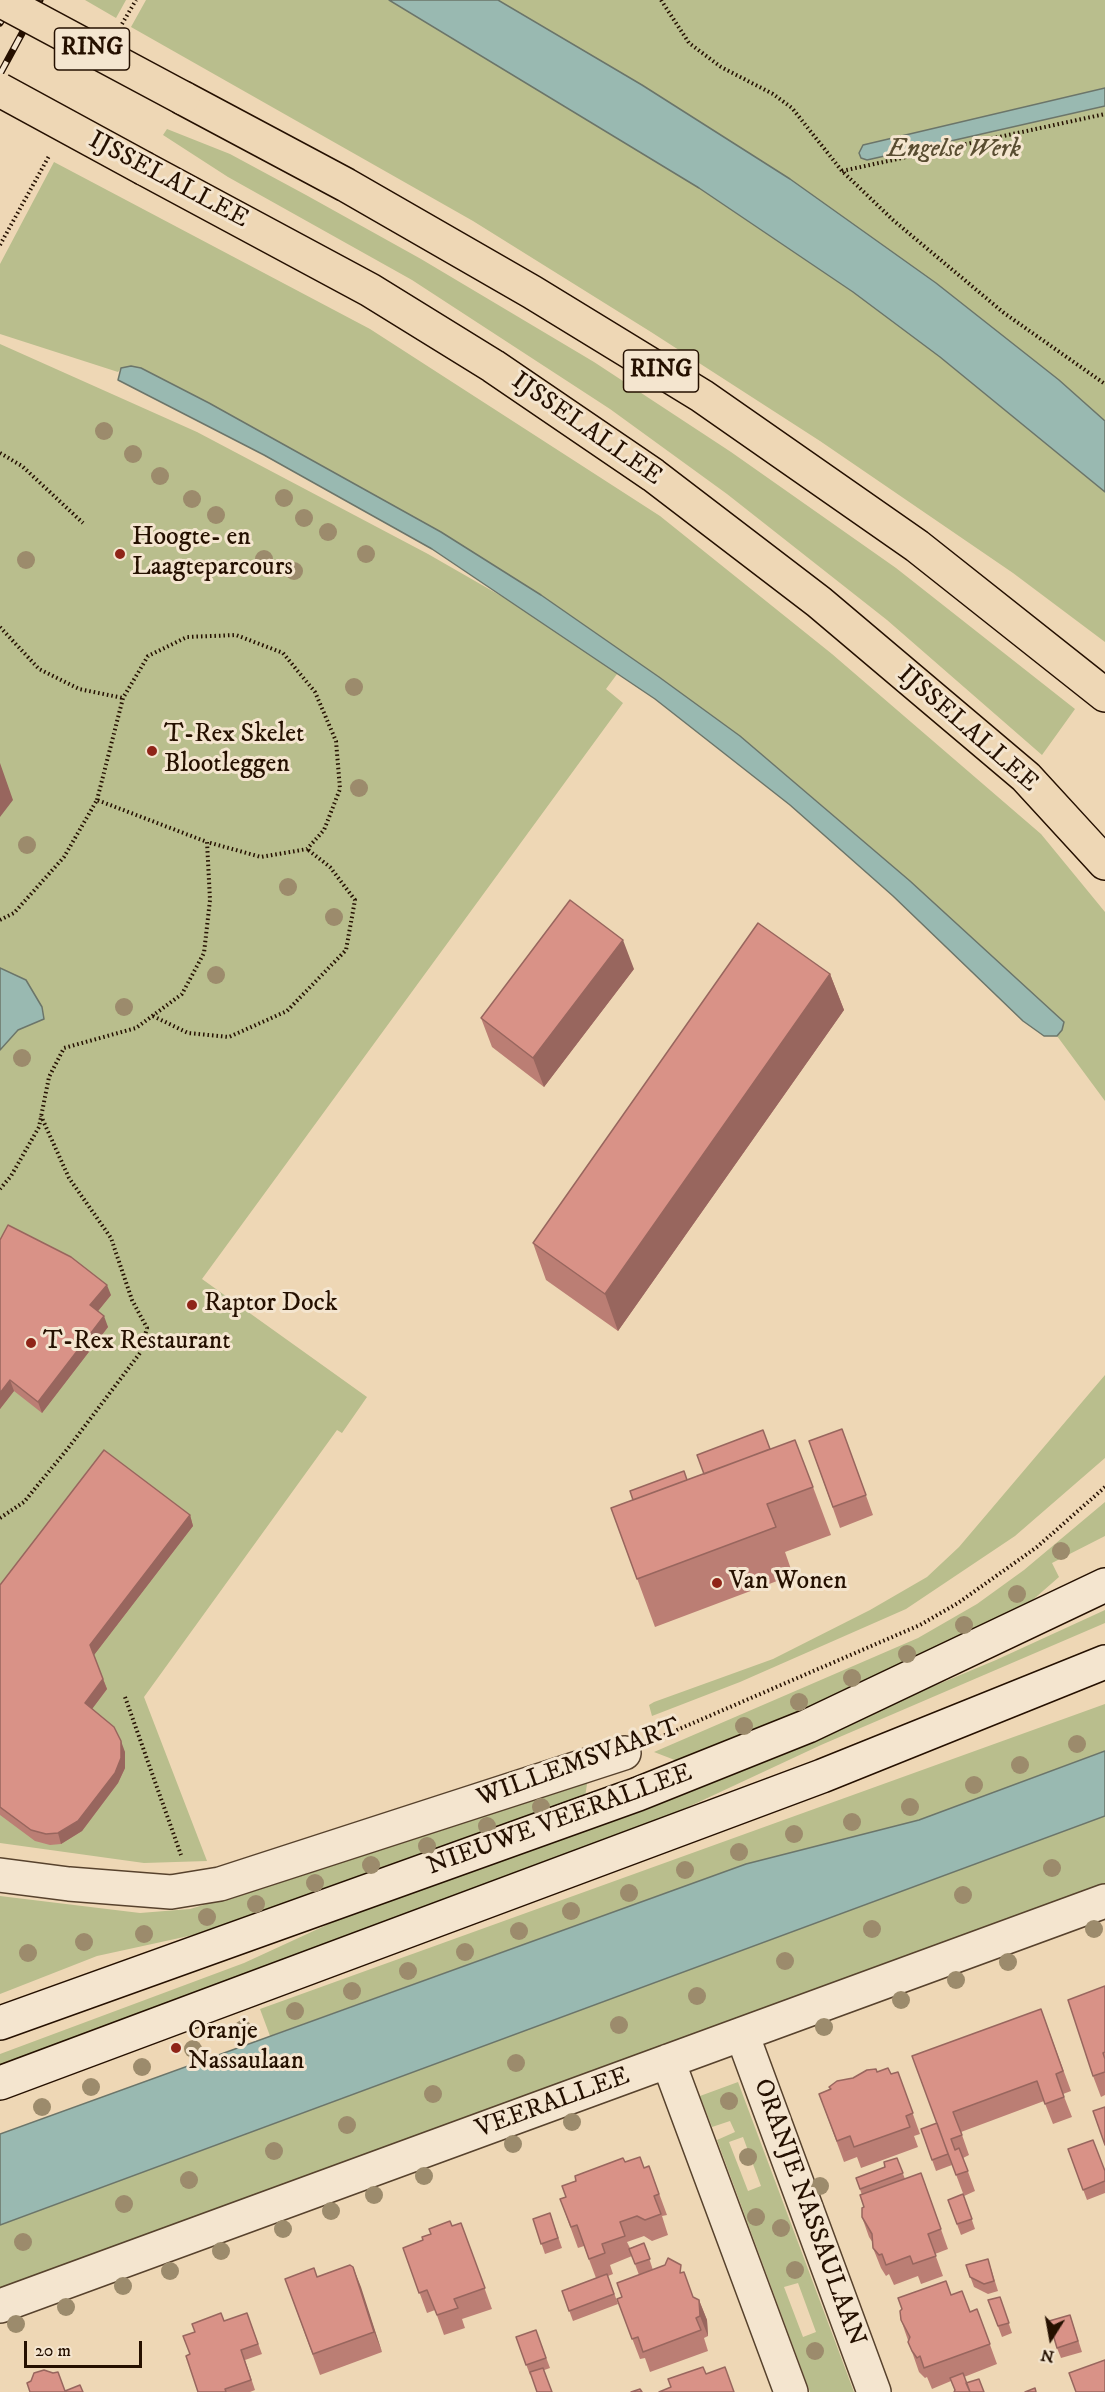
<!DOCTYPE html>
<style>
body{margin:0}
#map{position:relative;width:1105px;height:2392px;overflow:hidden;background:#eed7b5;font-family:"IM FELL DW Pica",serif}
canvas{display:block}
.north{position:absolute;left:1021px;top:2308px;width:60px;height:60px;-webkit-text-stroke:4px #f4e5cf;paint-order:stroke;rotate:191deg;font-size:16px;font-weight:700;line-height:24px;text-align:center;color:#251000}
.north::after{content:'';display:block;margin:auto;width:21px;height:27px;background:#251000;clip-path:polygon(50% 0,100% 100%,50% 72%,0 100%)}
.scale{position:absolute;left:24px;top:2341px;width:118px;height:27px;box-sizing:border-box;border:3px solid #251000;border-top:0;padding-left:8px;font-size:18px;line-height:21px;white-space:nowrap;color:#251000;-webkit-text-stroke:4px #f4e5cf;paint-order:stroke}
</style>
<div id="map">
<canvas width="1105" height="2392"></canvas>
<div class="north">N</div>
<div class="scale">20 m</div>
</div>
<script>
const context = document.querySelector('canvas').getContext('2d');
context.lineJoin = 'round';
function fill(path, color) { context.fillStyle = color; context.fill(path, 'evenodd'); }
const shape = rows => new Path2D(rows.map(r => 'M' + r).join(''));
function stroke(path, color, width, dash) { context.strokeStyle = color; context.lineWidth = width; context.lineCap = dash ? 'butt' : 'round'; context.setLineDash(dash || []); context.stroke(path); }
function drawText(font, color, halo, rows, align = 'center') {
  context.font = font + ' "IM FELL DW Pica",serif'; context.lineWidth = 6; context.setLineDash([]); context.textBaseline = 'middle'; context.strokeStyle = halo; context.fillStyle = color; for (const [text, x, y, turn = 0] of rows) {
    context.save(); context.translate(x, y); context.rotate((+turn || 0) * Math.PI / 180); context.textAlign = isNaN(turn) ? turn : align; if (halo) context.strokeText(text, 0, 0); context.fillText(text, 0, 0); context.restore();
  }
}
fill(shape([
 [85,0,126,0,116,18],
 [146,0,389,0,699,188,853,292,940,357,1105,492,1105,642,1013,573,820,441,651,332,473,221,131,27],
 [453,0,1105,0,1105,459],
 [167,129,230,154,306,195,421,259,594,362,731,452,896,568,1075,709,1042,755,887,620,727,494,610,409,412,280,228,177,163,135],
 [54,162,370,329,660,516,832,654,1041,834,1105,912,1105,1101,1057,1036,1062,1030,1063,1022,910,881,818,802,740,736,659,677,541,595,441,532,209,403,121,368,118,372,0,334,0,264],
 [0,344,197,432,428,554,623,666,606,689,623,703,202,1279,367,1397,342,1433,337,1430,144,1697,207,1861,144,1863,0,1843],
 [1105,1375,1105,1458,1015,1536,906,1609,740,1682,652,1716,649,1705,654,1702,773,1659,870,1610,927,1577,959,1547],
 [1105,1502,1105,1536,1052,1563,1059,1577,1028,1604,828,1703,680,1762,654,1752,918,1638,977,1604,1024,1570],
 [1105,1610,1105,1623,821,1745,641,1829,215,1985,0,2069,0,2054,244,1963,357,1911,646,1810,731,1771,996,1660],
 [1105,1704,1105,1751,919,1820,746,1864,270,2036,260,2009],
 [588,1778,585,1797,230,1927,97,1956,0,1994,0,1896,140,1913,190,1909,275,1884],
 [1105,1816,1105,1885,0,2288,0,2225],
 [738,2082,854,2392,810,2392,717,2140,735,2132,730,2121,712,2127,700,2096],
 [743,2137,761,2186,748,2191,729,2142],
 [798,2283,816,2332,803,2337,784,2287]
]), '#b9be8d');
const water = shape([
 [389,0,498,0,642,85,790,179,936,283,1059,380,1105,421,1105,492,940,357,853,292,699,188,389,0],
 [1105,88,1105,106,867,160,861,158,859,153,863,145,1105,88],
 [131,366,141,368,209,403,441,532,541,595,659,677,740,736,910,881,1064,1022,1062,1030,1057,1036,1044,1036,1023,1021,893,896,790,805,655,699,432,549,264,455,118,380,121,368,131,366],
 [0,968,26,980,42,1007,44,1019,18,1030,0,1050,0,968],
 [1105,1751,1105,1816,0,2225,0,2134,746,1864,919,1820,1105,1751]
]);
fill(water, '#99b9b1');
stroke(water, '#6b756a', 1.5);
const street = shape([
 [0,1875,69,1884,171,1892,220,1884,624,1753],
 [742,2034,874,2392],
 [668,2061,791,2392],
 [0,2306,1105,1901]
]);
const secondary = shape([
 [0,2023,638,1794,808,1726,1105,1585],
 [0,2083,822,1776,1105,1662]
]);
const primary = shape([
 [183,98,346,185,532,292,702,396,917,546,1105,695],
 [145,169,370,290,493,366,653,475,819,602,1026,777,1105,863]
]);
stroke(street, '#57422d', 36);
stroke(secondary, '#251000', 36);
stroke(primary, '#251000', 36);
stroke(shape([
 [661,0,689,43,721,67,773,94,792,108,842,171,893,220,1004,313,1105,384],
 [122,24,136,0],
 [842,171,1105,114],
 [0,245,49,156],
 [0,453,22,466,83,523],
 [0,627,39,669,79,689,123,698],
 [97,800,123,698,148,656,187,637,236,635,283,653,315,692,336,741,340,789,324,830,307,849,261,857,207,842],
 [0,920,14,913,64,857,97,800,207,842,210,900,204,953,182,994,136,1028,64,1048,49,1077,39,1127,11,1176,0,1189],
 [153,1016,188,1033,229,1037,287,1011,346,950,355,900,330,867,307,849],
 [0,1518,24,1502,69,1447,140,1353,147,1328,132,1300,111,1238,69,1178,41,1116],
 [125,1697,181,1855],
 [656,1739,920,1625,958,1603,1037,1547,1105,1487]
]), '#251000', 4, [1.5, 3]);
stroke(street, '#f4e5cf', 33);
stroke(secondary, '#f4e5cf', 33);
stroke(primary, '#eed7b5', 33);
const rail = shape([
 [0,23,13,0],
 [0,74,40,0]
]);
stroke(rail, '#251000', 7);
stroke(rail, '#f4e5cf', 4.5, [14]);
const primaryBridge = shape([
 [0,0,183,98],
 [0,90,145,169]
]);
stroke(primaryBridge, '#251000', 36, []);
stroke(primaryBridge, '#eed7b5', 33);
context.fillStyle = '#9c8b6c';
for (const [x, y] of [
 [104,431],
 [133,454],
 [160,476],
 [284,498],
 [192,499],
 [216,515],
 [304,518],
 [328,532],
 [366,554],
 [264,559],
 [26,560],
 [294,571],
 [354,687],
 [359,788],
 [27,845],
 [288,887],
 [334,917],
 [216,975],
 [124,1007],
 [22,1058],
 [1061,1551],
 [1017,1594],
 [964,1625],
 [907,1654],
 [852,1678],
 [799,1702],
 [744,1726],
 [1077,1744],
 [1020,1765],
 [974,1785],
 [541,1807],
 [910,1807],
 [852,1822],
 [487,1826],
 [794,1834],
 [427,1846],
 [739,1852],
 [371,1865],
 [1052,1868],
 [685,1870],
 [315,1883],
 [629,1893],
 [963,1895],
 [256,1904],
 [571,1911],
 [207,1917],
 [872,1929],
 [1094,1929],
 [519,1931],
 [144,1934],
 [84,1942],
 [465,1952],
 [28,1953],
 [785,1961],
 [1008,1962],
 [408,1971],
 [956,1980],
 [352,1991],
 [697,1996],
 [901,2000],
 [295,2011],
 [619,2025],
 [824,2027],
 [243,2029],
 [193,2049],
 [516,2063],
 [142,2067],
 [91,2087],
 [433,2094],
 [729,2101],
 [42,2107],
 [572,2122],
 [347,2125],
 [513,2144],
 [274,2151],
 [748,2157],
 [424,2176],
 [189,2180],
 [820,2186],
 [374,2195],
 [124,2204],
 [331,2211],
 [756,2217],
 [781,2228],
 [283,2229],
 [23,2242],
 [221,2251],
 [795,2270],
 [170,2271],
 [123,2286],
 [66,2307],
 [16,2324],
 [815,2351]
]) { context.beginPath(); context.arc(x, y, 9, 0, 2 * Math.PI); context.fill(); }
fill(shape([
 [634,969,544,1087,492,1047,481,1018],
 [830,974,844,1010,618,1331,546,1280,533,1243],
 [0,1240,111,1295,98,1311,108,1327,42,1413,14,1391,0,1409],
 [842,1429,873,1515,840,1528,809,1441],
 [770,1449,813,1487,831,1535,785,1552,793,1575,655,1627,611,1508],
 [190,1515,193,1526,94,1655,107,1689,92,1709,125,1752,125,1768,118,1783,82,1831,61,1844,50,1845,35,1841,0,1815,0,1585],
 [1105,1986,1105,2095,1101,2097,1093,2076],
 [1041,2009,1071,2091,1063,2094,1072,2117,1053,2124,1044,2101,961,2132,969,2155,963,2158,975,2191,964,2196,948,2153,952,2165,936,2171,921,2129,937,2123],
 [877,2072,891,2074,898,2072,920,2134,914,2136,918,2147,861,2168,857,2157,844,2162,819,2094,853,2078],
 [1068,2149,1105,2171,1105,2193,1087,2200],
 [897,2158,905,2179,921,2173,948,2249,935,2254,943,2276,921,2284,918,2276,894,2285,889,2274,886,2276,881,2268,873,2248,873,2243,869,2237,862,2217,864,2207,862,2195,856,2178,885,2167],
 [625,2162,644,2168,649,2166,667,2215,662,2216,668,2235,652,2241,644,2236,627,2242,630,2248,644,2243,653,2270,693,2297,699,2300,707,2320,708,2336,704,2338,708,2351,650,2372,645,2358,640,2359,617,2299,622,2297,639,2275,632,2256,610,2265,613,2274,608,2276,618,2304,573,2321,562,2291,596,2278,584,2246,578,2248,560,2199,566,2197],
 [963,2194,975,2229,961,2235,948,2200],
 [550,2213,562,2248,545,2254,533,2219],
 [461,2223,492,2309,462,2319,465,2328,444,2335,435,2310,427,2313,403,2248,423,2240,452,2226],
 [988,2259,998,2291,988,2294,974,2287,966,2265],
 [353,2267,382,2352,320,2375,285,2279,317,2277],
 [951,2295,970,2312,977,2309,997,2364,964,2377,955,2391,951,2381,932,2389,927,2377,925,2378,919,2372,901,2320],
 [1000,2297,1012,2333,1002,2337,988,2300],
 [247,2313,262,2354,245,2360,255,2390,250,2392,198,2392,190,2354,195,2332],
 [1070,2315,1082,2352,1061,2358,1057,2348],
 [536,2330,550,2368,530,2375,516,2337]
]), '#bb7e74');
fill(shape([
 [0,763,13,800,0,817],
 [623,940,634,969,544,1087,533,1058],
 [830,974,844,1010,618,1331,605,1294],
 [107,1285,111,1295,94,1316,90,1305],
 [104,1316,108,1327,42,1413,38,1402],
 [10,1380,14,1391,0,1409,0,1393],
 [190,1515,193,1526,94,1655,90,1645],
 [103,1679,107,1689,89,1713,85,1703],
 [121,1741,125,1752,125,1768,118,1783,82,1831,61,1844,58,1833],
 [353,2267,361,2287,382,2352,374,2332],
 [699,2300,707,2320,708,2336,700,2316]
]), '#98665e');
const building = shape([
 [570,900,623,940,533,1058,481,1018,570,900],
 [758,923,830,974,605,1294,533,1243,758,923],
 [8,1225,71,1257,107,1285,90,1305,104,1316,38,1402,10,1380,0,1393,0,1240,8,1225],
 [842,1429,866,1495,833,1507,809,1441,842,1429],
 [763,1430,770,1449,704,1474,697,1455,763,1430],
 [795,1440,813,1487,767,1504,776,1527,637,1579,611,1508,795,1440],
 [104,1450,190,1515,90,1645,103,1679,85,1703,114,1727,121,1741,121,1758,115,1773,78,1821,58,1833,46,1834,31,1830,0,1807,0,1585,104,1450],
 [684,1471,687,1480,633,1500,630,1491,684,1471],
 [1105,1986,1105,2052,1103,2053,1105,2059,1105,2072,1093,2076,1068,2000,1105,1986],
 [1041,2009,1063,2071,1056,2074,1064,2097,1045,2104,1037,2081,953,2112,962,2135,951,2139,955,2150,959,2148,968,2171,956,2175,912,2056,1041,2009],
 [888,2068,891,2074,898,2072,913,2113,906,2116,910,2127,854,2147,850,2136,837,2141,819,2094,831,2089,829,2087,837,2081,853,2078,867,2070,876,2069,877,2072,888,2068],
 [1105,2107,1105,2145,1093,2111,1105,2107],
 [937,2123,948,2154,932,2160,921,2129,937,2123],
 [1093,2140,1105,2171,1105,2181,1083,2190,1068,2149,1093,2140],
 [640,2157,644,2168,649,2166,659,2194,654,2196,661,2214,645,2220,637,2216,620,2222,625,2236,602,2244,605,2253,589,2259,577,2225,571,2227,560,2199,566,2197,562,2186,576,2181,575,2176,623,2158,625,2162,640,2157],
 [897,2158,903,2173,860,2189,856,2178,885,2167,884,2162,897,2158],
 [921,2173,941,2229,928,2234,936,2256,913,2264,910,2256,886,2265,882,2254,879,2255,873,2248,872,2234,862,2217,862,2208,864,2207,860,2195,921,2173],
 [963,2194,972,2219,957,2224,948,2200,963,2194],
 [550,2213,558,2238,541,2244,533,2219,550,2213],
 [450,2221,452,2226,461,2223,485,2288,454,2299,458,2308,437,2315,427,2290,419,2293,403,2248,423,2240,422,2237,431,2234,429,2229,450,2221],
 [644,2243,650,2259,635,2264,629,2249,644,2243],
 [668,2258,681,2265,680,2273,684,2272,693,2297,699,2300,700,2316,696,2318,701,2330,643,2352,638,2337,632,2339,617,2299,622,2297,617,2283,665,2265,668,2258],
 [988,2259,994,2281,984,2284,970,2277,966,2265,988,2259],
 [350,2265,353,2267,374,2332,313,2354,285,2279,314,2268,317,2277,350,2265],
 [607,2274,614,2294,569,2311,562,2291,607,2274],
 [946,2281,951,2295,962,2291,970,2312,977,2309,990,2344,924,2368,920,2356,917,2358,912,2351,908,2342,910,2337,901,2320,900,2311,902,2309,898,2298,946,2281],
 [1000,2297,1009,2323,998,2326,988,2300,1000,2297],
 [221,2313,224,2321,247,2313,258,2344,241,2350,251,2380,225,2389,226,2392,198,2392,186,2356,190,2354,183,2336,195,2332,192,2324,221,2313],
 [1070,2315,1078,2341,1057,2348,1049,2321,1070,2315],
 [536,2330,546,2358,526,2365,516,2337,536,2330],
 [1105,2360,1105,2392,1076,2392,1069,2373,1105,2360],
 [703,2367,706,2374,725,2367,734,2392,659,2392,671,2387,668,2379,703,2367],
 [543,2368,552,2392,537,2392,530,2372,543,2368],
 [44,2370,53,2373,58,2372,65,2391,80,2385,83,2392,30,2392,27,2383,31,2381,34,2373,44,2370],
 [963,2373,970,2392,954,2392,955,2390,950,2378,963,2373],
 [979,2379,984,2392,970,2392,966,2383,979,2379],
 [1035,2388,1036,2392,1025,2392,1035,2388],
 [640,2389,642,2392,631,2392,640,2389]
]);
fill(building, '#d99287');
stroke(building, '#98665e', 1.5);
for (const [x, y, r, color] of [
 [120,554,6,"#8f2418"],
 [152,751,6,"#8f2418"],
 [192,1305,6,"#8f2418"],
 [31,1343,6,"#8f2418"],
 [717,1583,6,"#8f2418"],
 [176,2048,6,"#8f2418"]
]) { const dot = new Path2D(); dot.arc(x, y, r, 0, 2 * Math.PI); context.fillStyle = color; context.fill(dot); stroke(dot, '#f4e5cf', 2); }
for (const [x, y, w] of [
 [92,49,75],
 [661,371,75]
]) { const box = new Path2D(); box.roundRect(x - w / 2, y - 21, w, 42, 4.5); context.fillStyle = '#f4e5cf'; context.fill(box); stroke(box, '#251000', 1.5); }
drawText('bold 24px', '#251000', null, [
 ["RING",92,49],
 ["RING",661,371]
]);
drawText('italic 26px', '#594d31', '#f4e5cf', [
 ["Engelse Werk",954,151]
]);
drawText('26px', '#251000', '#f4e5cf', [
 ["IJSSELALLEE",168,181,28],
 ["IJSSELALLEE",586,430,35],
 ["IJSSELALLEE",967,730,41],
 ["WILLEMSVAART",579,1764,-20],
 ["NIEUWE VEERALLEE",560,1821,-20],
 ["VEERALLEE",553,2104,-20],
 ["ORANJE NASSAULAAN",808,2213,70]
]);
drawText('26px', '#251000', '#f4e5cf', [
 ["Hoogte- en",132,539],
 ["Laagteparcours",132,569],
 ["T-Rex Skelet",164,736],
 ["Blootleggen",164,766],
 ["Raptor Dock",204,1305],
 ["T-Rex Restaurant",43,1343],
 ["Van Wonen",729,1583],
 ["Oranje",188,2033],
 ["Nassaulaan",188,2063]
], 'left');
</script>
